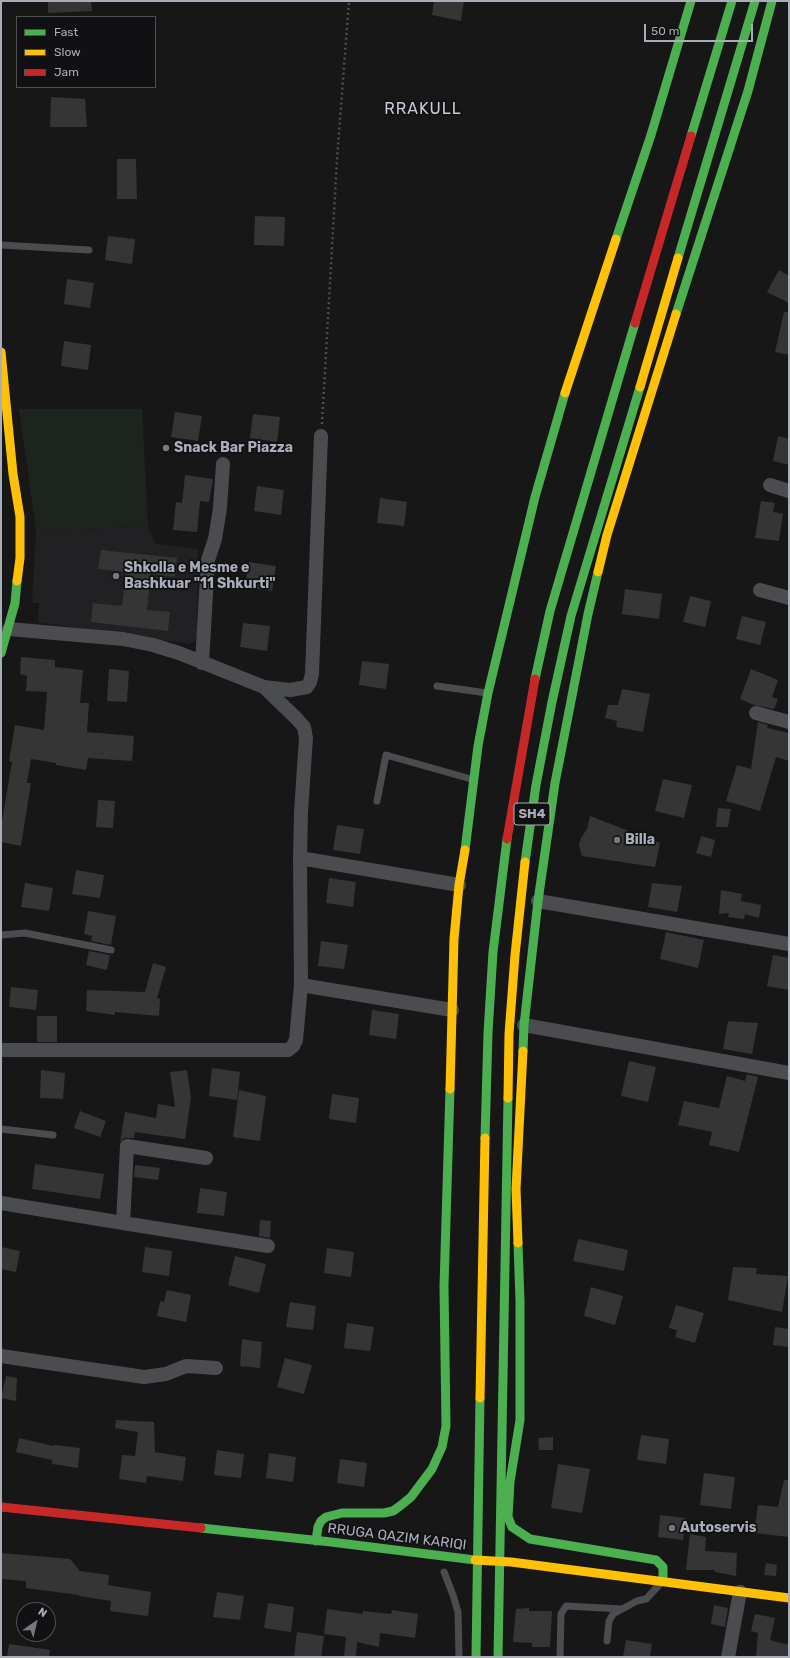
<!DOCTYPE html>
<style>
body{margin:0}
#map{position:relative;width:790px;height:1658px;overflow:hidden;background:#171717;font-family:Rubik,sans-serif}
canvas{display:block}
.frame{position:absolute;inset:0;border:2px solid #a8adb8;pointer-events:none}
.legend{position:absolute;left:16px;top:16px;width:140px;height:72px;box-sizing:border-box;background:#111113;border:1px solid #4d4f55;margin:0;padding:5px 7px;list-style:none;font-size:12px;color:#a8adb8}
.legend li{display:flex;align-items:center;gap:8px;height:20px}
.legend b{width:20px;border:1px solid #4d4f55}
.north{position:absolute;left:16px;top:1602px;width:40px;height:40px;box-sizing:border-box;background:#111113;border:1px solid #4d4f55;border-radius:50%;rotate:34deg;font-size:11px;font-weight:700;line-height:16px;text-align:center;color:#a8adb8}
.north::after{content:'';display:block;margin:auto;width:14px;height:18px;background:#757880;clip-path:polygon(50% 0,100% 100%,50% 72%,0 100%)}
.scale{position:absolute;left:644px;top:24px;width:109px;height:18px;box-sizing:border-box;border:2px solid #a8adb8;border-top:0;padding-left:5px;font-size:12px;line-height:14px;white-space:nowrap;color:#a8adb8;-webkit-text-stroke:3px #111113;paint-order:stroke}
</style>
<div id="map">
<canvas width="790" height="1658"></canvas>
<div class="frame"></div>
<ul class="legend">
<li><b style="height:5px;background:#4caf50"></b>Fast</li>
<li><b style="height:5px;background:#ffc107"></b>Slow</li>
<li><b style="height:5px;background:#c62828"></b>Jam</li>
</ul>
<div class="north">N</div>
<div class="scale">50 m</div>
</div>
<script>
const context = document.querySelector('canvas').getContext('2d');
context.lineJoin = 'round';
function fill(path, color) { context.fillStyle = color; context.fill(path, 'evenodd'); }
const shape = rows => new Path2D(rows.map(r => 'M' + r).join(''));
function stroke(path, color, width, dash) { context.strokeStyle = color; context.lineWidth = width; context.lineCap = dash ? 'butt' : 'round'; context.setLineDash(dash || []); context.stroke(path); }
function drawText(font, color, halo, rows, align = 'center') {
  context.font = font + ' Rubik,sans-serif'; context.lineWidth = 3.5; context.setLineDash([]); context.textBaseline = 'middle'; context.strokeStyle = halo; context.fillStyle = color; for (const [text, x, y, turn = 0] of rows) {
    context.save(); context.translate(x, y); context.rotate((+turn || 0) * Math.PI / 180); context.textAlign = isNaN(turn) ? turn : align; if (halo) context.strokeText(text, 0, 0); context.fillText(text, 0, 0); context.restore();
  }
}
fill(shape([
 [148,527,156,544,198,549,197,637,195,641,189,644,38,622,39,603,32,603,36,530]
]), '#212123');
fill(shape([
 [19,409,142,409,148,527,36,530]
]), '#1d241e');
fill(shape([
 [48,1,91,1,92,11,48,13],
 [434,1,464,1,461,21,432,15],
 [51,97,85,99,87,127,50,127],
 [117,159,136,159,137,199,117,199],
 [255,216,285,217,284,246,254,245],
 [108,236,135,239,132,264,105,260],
 [779,270,789,276,789,303,767,292],
 [67,279,94,283,90,308,64,304],
 [784,312,789,312,789,355,775,352],
 [64,341,91,345,88,370,61,366],
 [175,412,202,416,198,441,171,437],
 [253,414,280,417,277,442,250,438],
 [778,436,789,439,789,465,773,461],
 [185,475,213,479,209,502,200,501,197,532,173,530,176,502,182,503],
 [257,486,284,490,281,515,254,511],
 [380,498,407,502,404,526,377,523],
 [761,501,775,503,773,512,783,514,779,541,755,538],
 [101,550,177,558,175,577,151,574,147,610,170,612,168,631,91,622,93,603,122,606,126,572,98,569],
 [249,562,276,566,272,591,245,587],
 [625,589,662,594,659,619,622,614],
 [690,596,711,601,705,627,683,622],
 [742,616,766,622,760,645,736,639],
 [243,623,270,626,267,651,240,647],
 [21,657,55,660,55,667,83,670,80,703,89,703,87,732,134,736,132,761,88,758,86,770,56,765,56,763,31,759,27,783,31,783,21,846,1,842,1,827,12,762,9,761,15,725,44,730,47,692,26,691,27,676,20,674],
 [362,661,389,664,386,689,359,685],
 [109,669,129,671,127,702,107,701],
 [751,669,778,680,772,697,778,699,774,709,754,705,740,699],
 [622,689,650,694,643,732,616,727,617,721,605,718,608,705,618,705],
 [758,722,768,725,767,728,789,733,789,761,776,757,760,811,726,801,737,765,751,769],
 [663,779,692,785,684,818,655,811],
 [98,800,115,801,113,828,96,827],
 [718,808,731,809,728,827,716,827],
 [590,816,660,843,655,867,582,856,579,845,581,838,587,829],
 [337,825,364,829,360,854,333,850],
 [701,836,715,840,711,857,696,853],
 [76,870,104,875,100,898,72,894],
 [329,878,356,882,353,907,326,903],
 [25,883,53,888,49,911,21,907],
 [652,883,682,886,677,912,648,907],
 [721,890,742,894,741,901,761,905,759,918,745,914,744,919,728,917,729,913,719,914],
 [88,911,116,916,111,945,91,941,92,936,84,934],
 [666,932,704,940,698,968,660,959],
 [321,941,348,945,344,969,318,966],
 [89,951,110,955,107,970,86,965],
 [773,955,789,958,789,990,767,986],
 [153,963,166,967,157,998,160,999,159,1016,115,1012,115,1015,86,1011,87,990,145,992],
 [11,987,38,990,36,1010,9,1007],
 [372,1010,399,1014,396,1039,369,1035],
 [37,1016,57,1016,57,1042,37,1042],
 [728,1021,758,1023,752,1054,723,1049],
 [629,1061,656,1067,648,1102,621,1096],
 [212,1068,240,1072,237,1100,209,1096],
 [41,1070,65,1073,63,1099,40,1098],
 [187,1070,191,1098,185,1139,135,1132,134,1138,124,1138,120,1142,125,1112,156,1118,158,1104,175,1107,170,1072],
 [747,1074,758,1077,739,1152,709,1145,712,1132,678,1125,684,1101,719,1108,727,1076,745,1081],
 [239,1090,266,1096,260,1141,233,1137],
 [332,1094,359,1098,356,1123,329,1119],
 [80,1111,106,1121,100,1137,74,1128],
 [35,1164,104,1174,100,1199,32,1189],
 [135,1165,160,1168,158,1180,134,1177],
 [200,1188,227,1192,224,1216,197,1213],
 [260,1220,271,1221,270,1238,259,1236],
 [578,1239,628,1250,624,1271,573,1261],
 [1,1247,20,1251,16,1272,1,1269],
 [145,1247,172,1251,169,1276,142,1272],
 [327,1248,354,1252,351,1277,324,1273],
 [235,1256,266,1264,259,1293,228,1285],
 [733,1267,757,1268,756,1274,788,1276,782,1312,728,1300],
 [591,1287,623,1296,615,1325,584,1316],
 [167,1290,191,1295,186,1322,157,1316,160,1301,164,1302],
 [290,1302,316,1306,313,1330,286,1327],
 [676,1305,704,1313,695,1343,675,1337,677,1330,669,1328],
 [347,1323,374,1327,370,1351,344,1348],
 [775,1327,789,1329,789,1347,773,1345],
 [242,1339,262,1342,260,1368,240,1366],
 [285,1358,312,1365,304,1394,277,1387],
 [6,1376,17,1378,16,1401,1,1398],
 [116,1420,154,1422,155,1452,186,1457,183,1481,147,1476,146,1483,119,1479,122,1455,135,1456,138,1432,115,1428],
 [641,1435,669,1439,666,1464,637,1460],
 [553,1437,553,1450,539,1450,538,1438],
 [19,1438,54,1446,54,1445,80,1448,78,1468,52,1464,52,1460,16,1452],
 [217,1450,244,1454,241,1478,214,1475],
 [269,1453,296,1457,293,1482,266,1478],
 [340,1459,367,1463,364,1487,337,1483],
 [558,1464,590,1469,582,1513,551,1508],
 [704,1473,735,1477,731,1509,700,1505],
 [784,1480,789,1480,789,1537,754,1533,758,1505,778,1507],
 [660,1515,686,1518,683,1540,658,1537],
 [690,1534,706,1537,705,1551,737,1553,736,1576,715,1572,715,1570,686,1570],
 [1,1553,70,1559,80,1571,109,1575,108,1585,151,1592,148,1616,110,1611,111,1601,79,1596,79,1595,26,1588,26,1581,1,1579],
 [766,1563,777,1565,776,1576,764,1575],
 [217,1592,244,1596,240,1620,213,1617],
 [268,1603,294,1607,291,1632,264,1628],
 [714,1605,728,1608,725,1627,711,1624],
 [529,1608,529,1611,552,1611,550,1647,532,1647,532,1643,513,1642,516,1609],
 [327,1609,363,1614,363,1611,391,1614,392,1610,418,1614,415,1638,380,1633,379,1647,357,1642,356,1657,344,1657,346,1637,324,1634],
 [755,1614,775,1618,770,1640,789,1645,788,1657,756,1657,758,1633,751,1631],
 [297,1632,324,1636,321,1657,294,1657],
 [626,1640,652,1644,650,1657,623,1657],
 [9,1644,50,1650,49,1657,7,1657]
]), '#353536');
stroke(shape([
 [322,424,337,159,349,1]
]), '#4d4e52', 2.5, [2, 3]);
stroke(shape([
 [1,245,89,250],
 [437,686,487,693],
 [377,801,386,755,471,779],
 [1,935,25,933,111,950],
 [1,1129,53,1135],
 [444,1572,453,1595,458,1612,459,1657],
 [607,1641,609,1621,613,1614,637,1601,646,1599,660,1584],
 [560,1657,561,1614,566,1606,622,1609]
]), '#4b4c50', 7);
stroke(shape([
 [770,485,789,491],
 [760,590,789,598],
 [9,629,123,639,153,645,179,653,264,687,290,690,307,687,310,682,312,674,321,436],
 [202,663,208,560,215,539,220,508,223,464],
 [756,713,789,722],
 [300,858,459,885],
 [538,901,789,944],
 [301,985,452,1010],
 [524,1025,789,1073],
 [1,1050,288,1050,293,1046,296,1040,301,985,300,858,301,812,306,738,304,727,297,719,264,687],
 [1,1203,123,1223,127,1146,206,1158],
 [123,1223,268,1246],
 [1,1356,144,1377,166,1374,186,1366,216,1368],
 [728,1657,740,1592]
]), '#4b4c50', 14);
stroke(shape([
 [691,136,732,1],
 [616,239,651,135,691,1],
 [678,258,755,1],
 [676,314,748,91,772,1],
 [1,653,15,603,17,581],
 [535,679,550,611,635,323],
 [465,850,478,746,488,693,535,497,565,393],
 [525,862,536,785,552,702,571,616,640,387],
 [523,1051,524,1025,538,901,555,783,588,614,598,572],
 [485,1138,488,1033,493,952,507,839],
 [518,1243,520,1301,520,1420,510,1482,508,1517,512,1527,530,1539,656,1560,663,1567,663,1581],
 [201,1528,331,1542,475,1560],
 [316,1541,318,1527,321,1521,326,1517,342,1513,384,1513,393,1511,400,1506,411,1497,432,1469,442,1447,446,1426,444,1286,450,1089],
 [476,1657,480,1398],
 [498,1657,508,1098]
]), '#4caf50', 9);
stroke(shape([
 [1,352,13,474,20,517,20,558,17,581],
 [640,387,678,258],
 [565,393,616,239],
 [598,572,607,535,676,314],
 [450,1089,454,939,459,885,465,850],
 [508,1098,509,1034,515,955,525,862],
 [518,1243,516,1189,523,1051],
 [480,1398,485,1138],
 [475,1560,511,1562,789,1598]
]), '#ffc107', 9);
stroke(shape([
 [635,323,691,136],
 [507,839,535,679],
 [1,1507,201,1528]
]), '#c62828', 9);
for (const [x, y, r, color] of [
 [166,448,4,"#757880"],
 [116,576,4,"#757880"],
 [617,840,4,"#757880"],
 [672,1528,4,"#757880"]
]) { const dot = new Path2D(); dot.arc(x, y, r, 0, 2 * Math.PI); context.fillStyle = color; context.fill(dot); stroke(dot, '#111113', 1.5); }
for (const [x, y, w] of [
 [532,814,36]
]) { const box = new Path2D(); box.roundRect(x - w / 2, y - 11, w, 22, 3); context.fillStyle = '#111113'; context.fill(box); stroke(box, '#a8adb8', 1); }
drawText('bold 13px', '#a8adb8', null, [
 ["SH4",532,814]
]);
drawText('bold 14px', '#a8adb8', '#111113', [
 ["Snack Bar Piazza",174,448],
 ["Shkolla e Mesme e",124,568],
 ["Bashkuar \"11 Shkurti\"",124,584],
 ["Billa",625,840],
 ["Autoservis",680,1528]
], 'left');
drawText('14px', '#a8adb8', '#111113', [
 ["RRUGA QAZIM KARIQI",397,1537,7]
]);
context.letterSpacing = '1px';
drawText('16px', '#c9ccd4', '#111113', [
 ["RRAKULL",423,109]
]);
context.letterSpacing = '0px';
</script>
